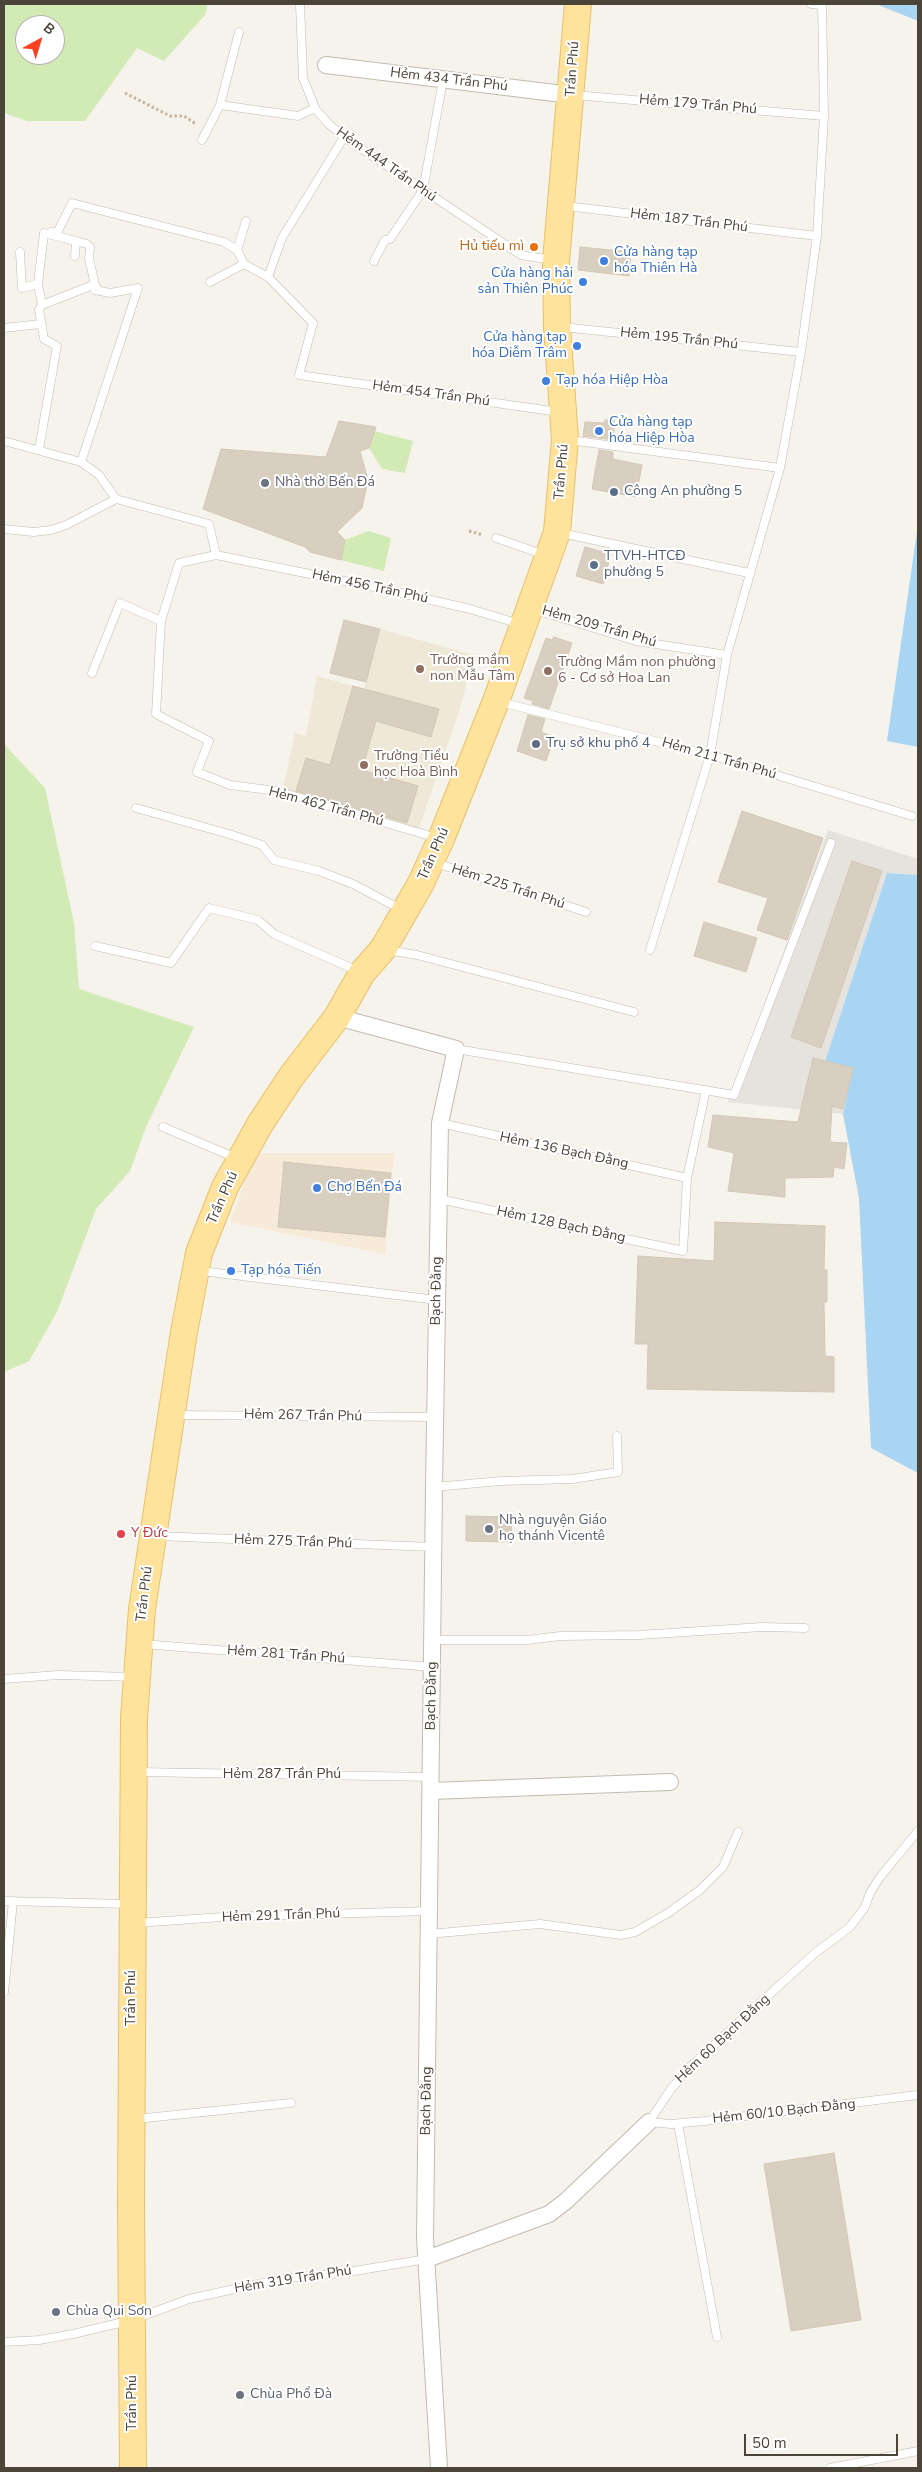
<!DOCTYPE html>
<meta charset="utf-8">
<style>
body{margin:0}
#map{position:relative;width:922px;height:2472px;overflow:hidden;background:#f6f3ec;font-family:"Nunito Sans",sans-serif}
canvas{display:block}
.frame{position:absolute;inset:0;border:5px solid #4b4439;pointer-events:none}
.north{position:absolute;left:15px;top:15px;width:50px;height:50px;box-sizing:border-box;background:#fff;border:1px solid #b7b4b0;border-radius:50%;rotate:39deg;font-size:14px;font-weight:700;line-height:20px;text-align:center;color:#4b4439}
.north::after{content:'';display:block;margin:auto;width:18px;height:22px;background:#fc3f1d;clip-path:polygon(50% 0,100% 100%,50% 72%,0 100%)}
.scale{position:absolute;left:744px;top:2434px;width:154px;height:22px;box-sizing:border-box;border:2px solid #4b4439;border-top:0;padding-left:6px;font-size:15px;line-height:18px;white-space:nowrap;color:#4b4439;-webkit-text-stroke:4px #fff;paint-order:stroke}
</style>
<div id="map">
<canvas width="922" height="2472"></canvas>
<div class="frame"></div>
<div class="north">B</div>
<div class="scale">50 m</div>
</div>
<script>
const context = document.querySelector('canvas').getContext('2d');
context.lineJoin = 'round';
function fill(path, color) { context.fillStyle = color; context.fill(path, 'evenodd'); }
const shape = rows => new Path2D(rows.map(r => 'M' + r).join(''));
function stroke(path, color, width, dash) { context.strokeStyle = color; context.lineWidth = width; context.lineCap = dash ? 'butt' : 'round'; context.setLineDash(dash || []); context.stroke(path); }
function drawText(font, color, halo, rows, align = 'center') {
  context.font = font + ' "Nunito Sans",sans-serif'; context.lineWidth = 4; context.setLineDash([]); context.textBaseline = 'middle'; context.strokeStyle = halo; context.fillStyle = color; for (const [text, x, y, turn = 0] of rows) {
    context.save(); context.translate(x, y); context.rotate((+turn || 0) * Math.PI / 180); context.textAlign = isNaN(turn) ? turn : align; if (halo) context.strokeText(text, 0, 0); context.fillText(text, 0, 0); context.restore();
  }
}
fill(shape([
 [255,1153,394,1153,385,1254,230,1222]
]), '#f7ead8');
fill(shape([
 [828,830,918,859,918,875,887,873,825,1060,853,1068,843,1114,728,1102]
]), '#e6e2dd');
fill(shape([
 [380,629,474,655,458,715,417,833,282,793,295,733,306,736,317,676,364,689]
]), '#efe8d6');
fill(shape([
 [4,4,208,4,205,15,164,61,137,48,85,121,27,121,4,113],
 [25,25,55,25,55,55,25,55],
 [374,431,413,441,405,473,382,469,369,448],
 [368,531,391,538,384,571,341,560,345,540],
 [4,744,45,788,74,923,79,989,194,1027,146,1127,130,1171,96,1209,57,1312,29,1361,4,1372]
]), '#d2eab5');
fill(shape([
 [876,4,918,4,918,21],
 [918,524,918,747,887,741],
 [887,873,918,875,918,1473,871,1448,859,1198,843,1114,853,1068,825,1061]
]), '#a9d4f2');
const building = shape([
 [580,247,631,252,629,276,578,270,580,247],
 [605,420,614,420,614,440,583,436,585,422,605,423,605,420],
 [339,421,376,427,369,448,360,451,368,480,362,508,337,532,345,540,341,560,310,552,305,547,203,509,221,449,326,457,339,421],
 [599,450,613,452,613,459,642,465,636,497,592,489,599,450],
 [585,547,611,554,603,584,576,576,585,547],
 [344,620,380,629,366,682,330,673,344,620],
 [554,637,572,643,549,709,532,704,533,701,524,698,546,638,552,640,554,637],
 [353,686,439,709,431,737,376,721,362,770,418,786,407,823,296,791,306,758,330,765,353,686],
 [528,715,545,719,541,732,554,737,546,761,517,751,528,715],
 [742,811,823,838,787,940,757,930,768,898,718,882,742,811],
 [852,861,882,871,821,1048,791,1037,852,861],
 [704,922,757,938,746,972,694,956,704,922],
 [813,1058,853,1068,843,1109,832,1106,830,1142,847,1143,844,1169,834,1167,833,1177,785,1178,785,1197,728,1191,734,1153,708,1147,713,1115,798,1122,813,1058],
 [284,1162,391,1173,385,1237,278,1227,284,1162],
 [715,1222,825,1226,824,1270,827,1270,827,1302,824,1302,825,1356,834,1357,834,1392,647,1389,648,1344,635,1344,638,1256,714,1261,715,1222],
 [466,1516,512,1517,511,1542,466,1541,466,1516],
 [834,2153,861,2320,791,2331,764,2164,834,2153]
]);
fill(building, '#d8cfc1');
stroke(building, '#d3c7b4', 1);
const lane = shape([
 [300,4,303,78,316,110,330,125,344,137,521,255,552,260],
 [811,4,822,5],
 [573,95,824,116],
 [220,105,298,116,315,108],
 [344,137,282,238,268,277,313,323,299,375,559,412],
 [202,140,220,105,239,32],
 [566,206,817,236],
 [51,232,57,233,72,203,224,242,237,250,244,264,268,277],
 [237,250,246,221],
 [20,252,22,288,38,284],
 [374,261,385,240,390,239,423,190,443,80],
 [210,282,244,264],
 [42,305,93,285,94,280,89,259,90,247,87,244,76,241],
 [562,327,801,352],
 [4,328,41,324],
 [569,440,780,468],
 [4,441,81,462,99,475,116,499,209,524,216,555],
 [39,449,57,346,44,339,39,310,42,305,38,284,44,233,76,241,75,256],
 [81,462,138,288,110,293,95,290,96,286,93,285],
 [4,529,34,532,51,530,66,525,116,499],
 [561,533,749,573],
 [496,538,545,555],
 [533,609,636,641,727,655],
 [92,673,120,603,161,621],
 [500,702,710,755,912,816],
 [136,808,229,834,262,845,274,860,319,871,353,884,402,910],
 [437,838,277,791,230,785,197,772,209,741,156,714,161,621,179,563,216,555,379,588,470,609,520,624],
 [436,863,586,912],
 [95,946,171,963,209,908,258,920,274,934,358,971],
 [387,950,417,955,634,1012],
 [650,950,710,755,727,655,780,468,801,352,817,236,824,116,822,4],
 [456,1049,734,1095,831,843],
 [440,1123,687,1178],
 [163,1127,236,1158],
 [439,1199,683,1251,687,1178,706,1090],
 [201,1271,437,1300],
 [175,1415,435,1417],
 [434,1487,501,1481,572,1479,618,1472,617,1436],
 [157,1536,433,1547],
 [432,1640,527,1640,560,1636,639,1635,762,1627,805,1628],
 [142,1644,432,1667],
 [4,1679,58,1675,133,1677],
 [138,1772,431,1777],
 [918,1831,880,1877,870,1893,865,1907,850,1927,815,1953,692,2065,671,2089,649,2122,671,2124,705,2121,918,2095],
 [4,1901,128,1904],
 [137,1923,222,1917,429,1911],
 [429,1934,540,1924,621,1935,635,1932,668,1913,700,1890,723,1867,738,1832],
 [4,1992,13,1901],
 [136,2119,291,2103],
 [678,2124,717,2337],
 [4,2342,39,2340,73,2334,132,2320,189,2299,239,2288,289,2278,342,2273,427,2259],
 [830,2468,918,2451]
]);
const street = shape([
 [326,65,571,95],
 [337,1017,456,1049,440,1123,434,1487,425,2238,439,2468],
 [431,1791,670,1782],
 [427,2259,549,2214,566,2201,649,2122]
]);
const primary = shape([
 [133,2468,131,2203,134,1718,142,1609,184,1332,199,1253,225,1187,260,1124,291,1077,337,1017,362,973,383,949,421,883,441,839,496,701,557,532,565,439,557,327,556,261,578,4]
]);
stroke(lane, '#c2bbae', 9);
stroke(street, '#c2bbae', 18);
stroke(primary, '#e6c16a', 28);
stroke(shape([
 [125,93,170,116,184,116,196,124],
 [469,531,483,535]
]), '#c4b79f', 3, [2.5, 2.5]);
stroke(lane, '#fff', 8);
stroke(street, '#fff', 16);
stroke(primary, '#ffe39c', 26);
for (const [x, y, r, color] of [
 [534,247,5,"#e8710a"],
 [604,261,5,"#3f7fe0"],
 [583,282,5,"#3f7fe0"],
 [577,346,5,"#3f7fe0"],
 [546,381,5,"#3f7fe0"],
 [599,431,5,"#3f7fe0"],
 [265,483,5,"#6b7280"],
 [614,492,5,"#5c6f8a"],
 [594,565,5,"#5c6f8a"],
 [420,669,5,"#8d6e63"],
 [548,671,5,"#8d6e63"],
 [536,744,5,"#5c6f8a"],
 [364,765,5,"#8d6e63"],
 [317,1188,5,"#3f7fe0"],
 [231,1271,5,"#3f7fe0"],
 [489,1529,5,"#6b7280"],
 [121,1534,5,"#e0444e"],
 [56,2312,5,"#6b7280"],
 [240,2395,5,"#6b7280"]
]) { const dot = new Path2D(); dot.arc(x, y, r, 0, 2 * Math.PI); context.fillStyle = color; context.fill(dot); stroke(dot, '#fff', 2); }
drawText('14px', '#4b4439', '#fff', [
 ["Trần Phú",573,69,-86],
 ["Hẻm 434 Trần Phú",449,80,7],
 ["Hẻm 179 Trần Phú",698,105,5],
 ["Hẻm 444 Trần Phú",386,165,35],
 ["Hẻm 187 Trần Phú",689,221,7],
 ["Hẻm 195 Trần Phú",679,339,6],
 ["Hẻm 454 Trần Phú",431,394,8],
 ["Trần Phú",562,472,-85],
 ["Hẻm 456 Trần Phú",370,587,12],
 ["Hẻm 209 Trần Phú",599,627,16],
 ["Hẻm 211 Trần Phú",719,759,16],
 ["Hẻm 462 Trần Phú",326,807,15],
 ["Trần Phú",434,854,-66],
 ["Hẻm 225 Trần Phú",508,887,18],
 ["Hẻm 136 Bạch Đằng",564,1151,12],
 ["Trần Phú",223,1198,-66],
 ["Hẻm 128 Bạch Đằng",561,1225,12],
 ["Bạch Đằng",437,1291,-89],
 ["Hẻm 267 Trần Phú",303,1416,1],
 ["Hẻm 275 Trần Phú",293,1542,2],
 ["Trần Phú",145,1594,-83],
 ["Hẻm 281 Trần Phú",286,1655,4],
 ["Bạch Đằng",432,1696,-89],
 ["Hẻm 287 Trần Phú",282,1775],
 ["Hẻm 291 Trần Phú",281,1916,-2],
 ["Trần Phú",132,1998,-90],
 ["Hẻm 60 Bạch Đằng",723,2039,-43],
 ["Bạch Đằng",427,2101,-89],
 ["Hẻm 60/10 Bạch Đằng",784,2112,-6],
 ["Hẻm 319 Trần Phú",293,2280,-9],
 ["Trần Phú",133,2403,-90]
]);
drawText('14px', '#c56008', '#fff', [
 ["Hủ tiếu mì",524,247]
], 'right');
drawText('14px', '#366cbe', '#fff', [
 ["Cửa hàng tạp",614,253],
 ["hóa Thiên Hà",614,269],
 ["Cửa hàng hải",573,274,"right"],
 ["sản Thiên Phúc",573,290,"right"],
 ["Cửa hàng tạp",567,338,"right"],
 ["hóa Diễm Trâm",567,354,"right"],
 ["Tạp hóa Hiệp Hòa",556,381],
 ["Cửa hàng tạp",609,423],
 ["hóa Hiệp Hòa",609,439],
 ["Chợ Bến Đá",327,1188],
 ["Tạp hóa Tiến",241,1271]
], 'left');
drawText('14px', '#5b616d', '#fff', [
 ["Nhà thờ Bến Đá",275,483],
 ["Nhà nguyện Giáo",499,1521],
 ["họ thánh Vicentê",499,1537],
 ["Chùa Qui Sơn",66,2312],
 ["Chùa Phổ Đà",250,2395]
], 'left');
drawText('14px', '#4e5e75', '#fff', [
 ["Công An phường 5",624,492],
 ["TTVH-HTCĐ",604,557],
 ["phường 5",604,573],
 ["Trụ sở khu phố 4",546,744]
], 'left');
drawText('14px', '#785e54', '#fff', [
 ["Trường mầm",430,661],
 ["non Mẫu Tâm",430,677],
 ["Trường Mầm non phường",558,663],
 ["6 - Cơ sở Hoa Lan",558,679],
 ["Trường Tiểu",374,757],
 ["học Hoà Bình",374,773]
], 'left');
drawText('14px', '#be3a42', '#fff', [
 ["Y Đức",131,1534]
], 'left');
</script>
